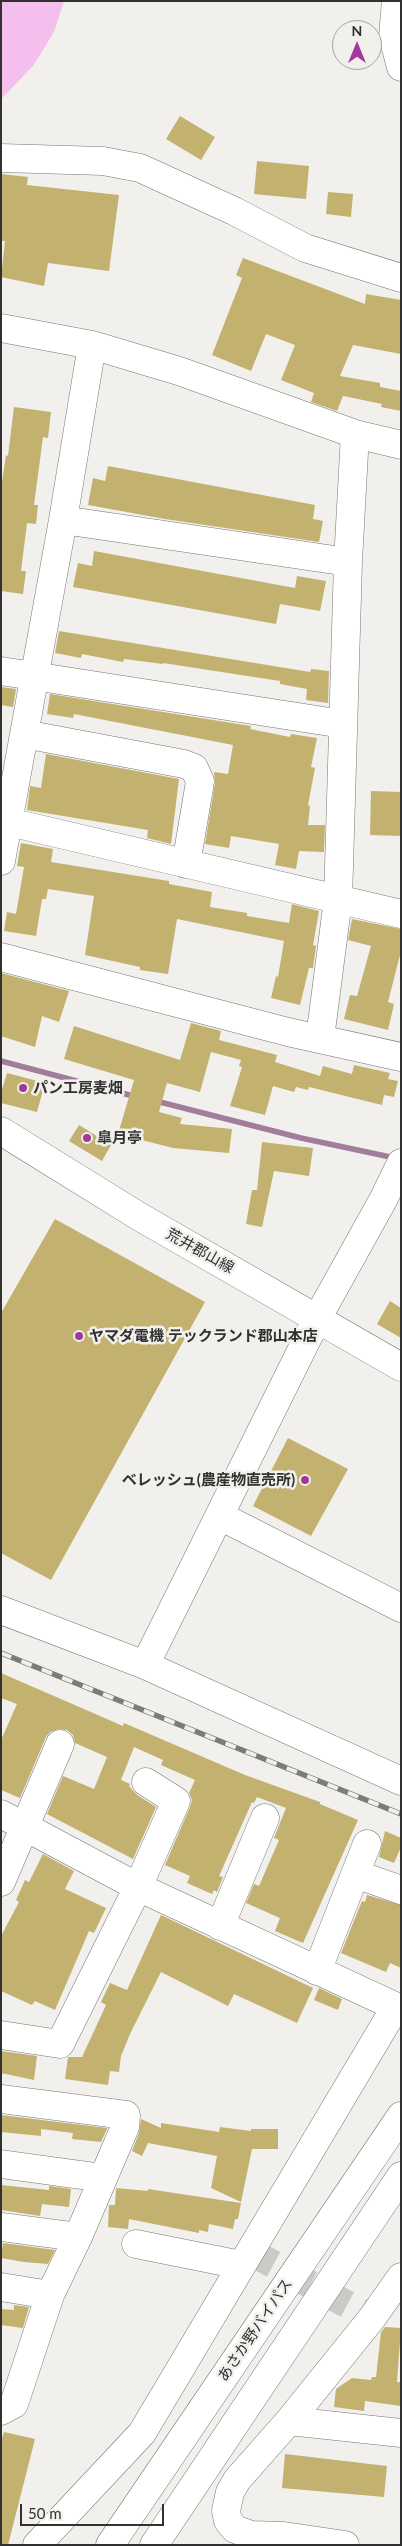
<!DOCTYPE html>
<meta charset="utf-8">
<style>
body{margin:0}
#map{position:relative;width:402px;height:2546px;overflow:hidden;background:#f1f0ec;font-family:Lato,sans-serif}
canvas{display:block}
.frame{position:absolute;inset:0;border:2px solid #323130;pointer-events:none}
.north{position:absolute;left:332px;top:20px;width:50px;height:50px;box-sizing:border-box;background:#f1f0ec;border:1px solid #a5a4a1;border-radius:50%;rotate:0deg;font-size:14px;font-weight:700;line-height:20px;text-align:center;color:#323130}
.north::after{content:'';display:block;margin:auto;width:18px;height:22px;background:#a2389a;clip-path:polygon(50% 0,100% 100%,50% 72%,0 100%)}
.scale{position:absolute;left:20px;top:2504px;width:144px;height:22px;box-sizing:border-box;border:2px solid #323130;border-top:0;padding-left:6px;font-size:15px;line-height:18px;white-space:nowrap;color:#323130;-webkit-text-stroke:4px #f1f0ec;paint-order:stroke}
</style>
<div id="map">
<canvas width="402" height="2546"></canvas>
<div class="frame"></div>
<div class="north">N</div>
<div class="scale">50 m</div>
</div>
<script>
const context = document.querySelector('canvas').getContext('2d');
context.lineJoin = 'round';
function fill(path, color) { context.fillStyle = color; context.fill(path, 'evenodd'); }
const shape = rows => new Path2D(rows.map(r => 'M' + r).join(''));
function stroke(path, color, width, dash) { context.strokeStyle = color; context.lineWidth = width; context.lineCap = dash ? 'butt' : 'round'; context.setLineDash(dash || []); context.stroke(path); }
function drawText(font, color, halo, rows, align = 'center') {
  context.font = font + ' Lato,"Noto Sans JP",sans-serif'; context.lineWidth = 5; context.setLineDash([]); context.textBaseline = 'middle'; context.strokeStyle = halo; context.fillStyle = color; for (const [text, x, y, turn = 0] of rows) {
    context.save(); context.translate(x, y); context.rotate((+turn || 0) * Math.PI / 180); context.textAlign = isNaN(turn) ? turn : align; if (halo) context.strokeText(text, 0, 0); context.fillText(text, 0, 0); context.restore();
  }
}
fill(shape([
 [1,1,64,1,54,32,33,66,1,99]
]), '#f4bfec');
stroke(shape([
 [1,1061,137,1097],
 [156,1101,301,1138,395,1158]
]), '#a17d9c', 5.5);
fill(shape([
 [180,116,215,137,201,160,166,139],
 [257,161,309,166,306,199,254,194],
 [1,174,28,177,27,185,119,195,109,271,48,263,44,286,1,277,5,241,1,241],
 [328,192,353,194,351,217,326,214],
 [243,258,365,304,366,294,401,300,401,354,353,345,340,376,380,383,380,387,401,391,401,411,381,407,382,404,343,396,337,411,311,402,314,393,281,380,295,345,266,334,251,371,212,355,242,278,236,275],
 [14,407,51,412,48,438,43,437,34,505,38,505,36,524,27,523,21,571,26,571,23,594,1,591,1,488,6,455,8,456],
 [108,466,315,505,313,519,323,521,319,542,165,519,88,505,93,478,105,481],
 [94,551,295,588,297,576,326,581,320,611,280,604,276,624,73,587,78,563,92,566],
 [59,631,310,672,311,669,329,671,328,703,306,700,307,689,280,684,280,681,163,663,163,664,124,659,123,662,82,654,81,658,55,653],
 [1,687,16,689,13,707,1,705],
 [50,694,251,726,250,729,290,737,291,734,317,738,311,767,315,768,308,805,310,806,308,825,325,825,324,852,299,851,296,869,275,865,279,844,231,836,229,848,205,844,215,783,214,772,228,774,233,745,74,714,73,718,47,714],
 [46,754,179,779,171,844,147,838,148,830,27,810,30,786,41,788],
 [371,791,401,792,401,836,370,835],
 [21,843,53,849,51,862,169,881,169,884,212,892,210,907,247,913,247,916,289,923,292,904,319,911,313,945,316,946,313,968,309,968,300,1005,271,998,276,976,278,977,284,941,177,919,168,974,140,970,140,967,85,955,94,896,48,889,46,899,42,899,36,936,4,931,7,912,16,914,24,867,17,866],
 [352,919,401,929,401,951,388,1002,394,1004,388,1030,344,1019,350,995,357,996,371,946,348,940],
 [1,973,69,991,59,1022,42,1016,35,1047,1,1036],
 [191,1023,221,1031,219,1040,277,1055,275,1062,320,1076,323,1066,352,1074,354,1065,390,1073,388,1079,398,1081,394,1097,384,1095,382,1105,309,1087,308,1090,296,1087,294,1092,273,1086,265,1115,230,1106,242,1067,239,1066,241,1060,211,1052,200,1092,167,1083,159,1112,182,1118,180,1124,232,1129,229,1153,173,1148,118,1134,134,1080,64,1059,74,1026,180,1060],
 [7,1073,45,1083,37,1112,1,1103,1,1093],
 [79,1125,111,1145,102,1161,69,1141],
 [262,1142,313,1148,309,1176,274,1171,262,1227,246,1224,252,1190,257,1190],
 [55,1219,205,1302,51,1580,1,1553,1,1313],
 [390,1301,401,1308,401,1338,377,1324],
 [288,1438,348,1469,311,1536,253,1506],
 [1,1673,123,1726,124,1723,245,1775,320,1802,320,1804,358,1820,303,1943,275,1931,280,1918,246,1903,254,1884,259,1886,279,1840,274,1838,286,1808,257,1797,254,1803,252,1802,219,1876,223,1877,217,1892,214,1890,212,1894,187,1883,190,1876,165,1865,190,1807,192,1800,189,1793,195,1780,161,1765,163,1760,134,1747,121,1780,130,1784,129,1786,137,1795,156,1807,133,1859,47,1814,63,1776,94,1789,107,1757,75,1743,73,1735,67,1730,58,1729,50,1732,46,1737,20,1798,1,1790,1,1740,17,1704,1,1698],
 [385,1831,401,1838,401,1847,394,1863,379,1857],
 [43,1854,74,1871,65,1889,106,1908,94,1933,89,1931,55,2010,35,2001,32,2005,1,1991,1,1936,19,1902,16,1900,25,1880,29,1882],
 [367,1895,401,1905,401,1968,390,1963,386,1972,341,1953,362,1901,365,1902],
 [161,1915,313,1988,297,2023,234,1994,228,2006,161,1972,130,2034,121,2056,119,2072,110,2071,108,2085,65,2079,68,2057,82,2057,106,2005,101,2002,110,1983,127,1990],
 [319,1988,342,1999,338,2010,314,2000],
 [1,2051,37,2056,34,2080,1,2073],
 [1,2115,107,2128,107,2129,101,2142,72,2139,73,2133,41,2129,41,2136,1,2132],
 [141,2119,161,2128,161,2123,219,2132,220,2127,251,2131,251,2129,278,2129,278,2149,252,2149,241,2202,211,2188,217,2156,148,2143,142,2156,132,2151,139,2133],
 [1,2185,49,2190,49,2186,71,2189,69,2207,42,2204,40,2216,1,2210],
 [116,2188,148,2191,148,2189,241,2203,238,2219,235,2219,233,2229,209,2224,208,2232,199,2230,199,2233,129,2219,128,2229,108,2227,109,2205,115,2205],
 [3,2243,55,2250,48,2264,24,2262,1,2258],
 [14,2305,29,2307,23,2328,1,2325,1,2309,14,2310],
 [385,2327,401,2328,397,2382,401,2382,401,2406,365,2401,364,2411,334,2407,336,2389,352,2378,371,2380,372,2377,376,2377,381,2332],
 [4,2432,35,2439,8,2545,1,2545,1,2442],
 [285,2454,387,2466,384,2497,282,2488]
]), '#c3b170');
stroke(shape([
 [249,2251,372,2318]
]), '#cbcac6', 28, [28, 14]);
const minor = shape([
 [396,1,393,37,401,67],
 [1,158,103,161,140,168,234,211,305,248,401,278],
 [1,328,92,345,179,371,355,434,401,445],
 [63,520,348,562],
 [1,671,343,724],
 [24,734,184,764,194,768,200,781,199,788,186,864],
 [9,822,401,914],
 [1,861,63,520,92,345],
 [1,957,288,1032,401,1057],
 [320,1038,338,900,348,562,355,434],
 [220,1516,401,1608],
 [1,1610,145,1665,401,1781],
 [145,1665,318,1317,383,1200,401,1163],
 [1,1814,138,1887,401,2009],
 [356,1874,401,1890],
 [1,1882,60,1744],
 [220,1926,265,1818],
 [317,1971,367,1844],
 [1,2035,60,2044,138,1887,176,1801,146,1782],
 [1,2099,126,2115,125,2127,78,2237,50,2295,14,2404,1,2411],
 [1,2164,103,2178],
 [1,2227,78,2237],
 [136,2244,241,2265],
 [1,2287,50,2295],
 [289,2421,401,2433],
 [37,2545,142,2433,395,2008],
 [345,2545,284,2536,251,2535,235,2529,228,2521,226,2511,230,2492,237,2480,289,2421,372,2318,401,2277]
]);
const major = shape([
 [1,1131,140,1217,401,1367]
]);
const highway = shape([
 [110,2545,401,2116],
 [154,2545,401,2176]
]);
stroke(minor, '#767572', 29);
stroke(major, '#767572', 29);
stroke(highway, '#767572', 29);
stroke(minor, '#fff', 28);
stroke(major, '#fff', 28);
stroke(highway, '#fff', 28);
const rail = shape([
 [1,1653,401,1814]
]);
stroke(rail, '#7c7b78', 5.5);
stroke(rail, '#f1f0ec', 4, [11]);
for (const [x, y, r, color] of [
 [23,1088,5,"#a2389a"],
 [87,1138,5,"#a2389a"],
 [79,1336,5,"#a2389a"],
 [305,1480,5,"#a2389a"]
]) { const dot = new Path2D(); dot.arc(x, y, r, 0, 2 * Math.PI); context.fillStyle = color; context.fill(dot); stroke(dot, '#f1f0ec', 2); }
drawText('bold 15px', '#323130', '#f1f0ec', [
 ["パン工房麦畑",33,1088],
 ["皐月亭",97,1138],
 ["ヤマダ電機 テックランド郡山本店",89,1336],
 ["ベレッシュ(農産物直売所)",295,1480,"right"]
], 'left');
drawText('15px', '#323130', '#f1f0ec', [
 ["荒井郡山線",200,1251,29],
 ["あさか野バイパス",255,2330,-56]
]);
</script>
